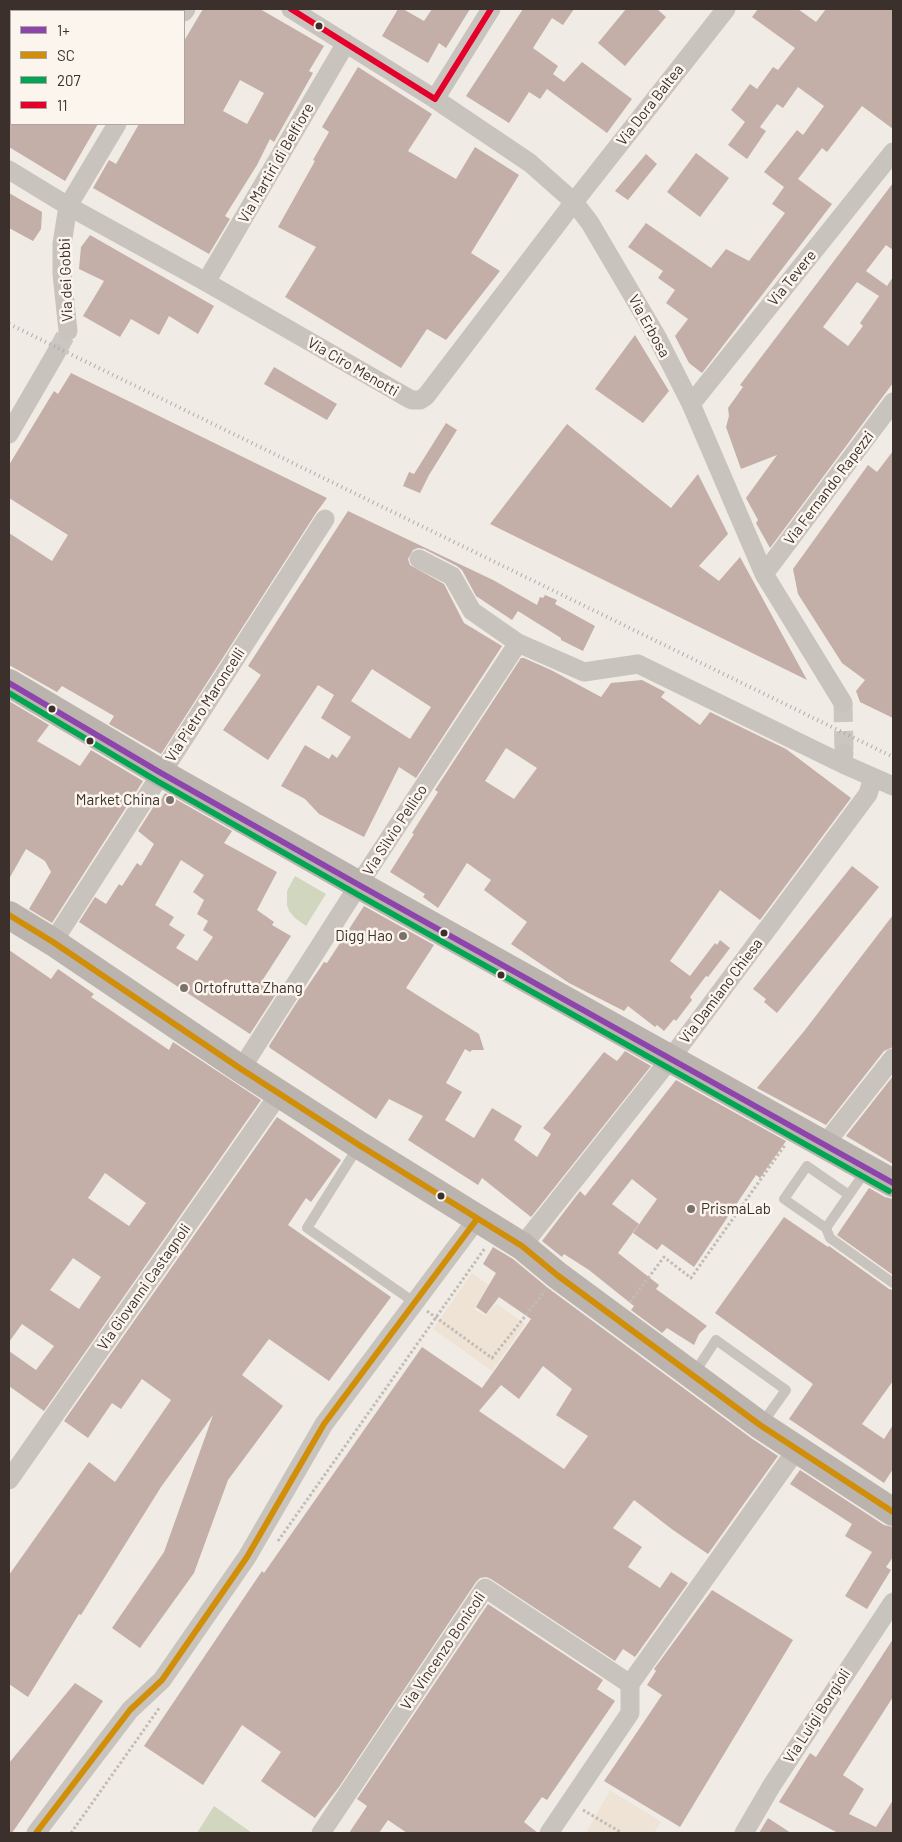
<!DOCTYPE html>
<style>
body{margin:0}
#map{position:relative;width:902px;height:1842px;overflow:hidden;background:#f0ebe5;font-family:Barlow,sans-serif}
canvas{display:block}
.frame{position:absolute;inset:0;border:10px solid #3b302b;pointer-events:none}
.legend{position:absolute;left:10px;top:10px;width:175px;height:115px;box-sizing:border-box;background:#fbf5ee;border:1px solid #aea6a0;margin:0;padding:6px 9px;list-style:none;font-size:15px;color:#3b302b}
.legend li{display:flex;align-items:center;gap:10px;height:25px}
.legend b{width:25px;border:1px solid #aea6a0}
</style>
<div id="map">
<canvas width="902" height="1842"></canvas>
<div class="frame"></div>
<ul class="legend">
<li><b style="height:6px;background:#8e44ad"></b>1+</li>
<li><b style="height:6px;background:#d18e09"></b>SC</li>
<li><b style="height:6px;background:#00a651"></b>207</li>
<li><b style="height:6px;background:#e4002b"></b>11</li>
</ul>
</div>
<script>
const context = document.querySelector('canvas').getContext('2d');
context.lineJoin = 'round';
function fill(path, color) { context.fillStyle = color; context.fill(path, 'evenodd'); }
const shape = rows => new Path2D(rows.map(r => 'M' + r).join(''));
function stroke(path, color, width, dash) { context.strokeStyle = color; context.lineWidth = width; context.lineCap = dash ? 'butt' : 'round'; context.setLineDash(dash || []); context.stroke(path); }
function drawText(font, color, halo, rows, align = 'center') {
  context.font = font + ' Barlow,sans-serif'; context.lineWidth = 5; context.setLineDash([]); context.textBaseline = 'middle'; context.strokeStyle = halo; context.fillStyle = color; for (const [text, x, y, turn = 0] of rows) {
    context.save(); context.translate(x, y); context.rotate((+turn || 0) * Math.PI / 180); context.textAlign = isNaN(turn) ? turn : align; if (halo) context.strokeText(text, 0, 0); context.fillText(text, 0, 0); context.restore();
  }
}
fill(shape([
 [295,876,326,894,306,926,295,918,289,911,287,905,287,891],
 [214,1806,252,1833,197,1833]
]), '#d1d6bf');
fill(shape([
 [472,1273,490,1286,474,1309,487,1317,486,1314,497,1304,525,1324,492,1371,433,1329],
 [610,1790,661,1822,654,1833,586,1833]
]), '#eee3d5');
fill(shape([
 [203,9,260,9,324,46,309,71,313,73,274,142,270,139,257,165,225,216,230,219,209,254,93,188,109,160,116,164,139,124,184,124,184,41],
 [240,80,264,93,247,124,223,111],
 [398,9,403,9,424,21,432,9,470,9,446,48,439,43,428,63,382,36],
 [523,9,574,9,563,25,552,18,533,48,558,66,553,74,564,82,582,62,632,99,607,133,547,89,540,99,529,92,509,123,466,96],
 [626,9,657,9,666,17,625,66,598,43],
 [758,9,798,9,816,22,826,9,893,9,893,129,862,106,827,152,822,148,798,179,832,204,702,373,689,363,675,336,688,319,666,303,675,290,658,278,663,271,628,247,646,223,711,268,726,249,749,261,785,213,772,204,784,187,764,172,797,130,803,135,824,106,798,87,783,108,777,104,760,127,766,131,747,159,728,145,745,122,731,110,750,84,757,89,773,67,778,70,795,48,752,17],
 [358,67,432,114,408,151,456,179,475,147,519,175,471,253,500,271,446,340,427,329,401,368,285,297,316,247,278,227,315,161,313,160,329,132,322,127],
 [9,124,98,124,65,181,9,147],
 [696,153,729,178,700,217,667,192],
 [646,154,657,164,628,200,615,191],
 [893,183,893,250,886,245,866,271,887,286,893,277,893,383,770,548,756,523,758,520,746,498,777,455,741,469,726,427,729,416,728,408,743,387,740,385],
 [857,282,879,296,860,323,863,326,848,346,823,327],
 [9,193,42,212,41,229,33,241,9,228],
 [90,235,214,306,198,334,169,316,159,335,131,319,120,337,83,316,104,281,79,269,81,247],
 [635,335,669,391,643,423,595,389],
 [274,367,337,404,327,420,264,384],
 [71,373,327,498,316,513,161,754,109,724,114,716,62,686,57,692,9,665,9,533,52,561,68,535,9,498,9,465,54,391,58,394],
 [446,423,457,430,429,475,420,493,403,486,409,472,414,474],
 [567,424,671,508,698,474,728,534,699,566,719,581,740,557,807,680,490,524],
 [893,451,893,718,860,702,856,691,865,680,842,663,798,594,793,569,868,465,877,472],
 [348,511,493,580,537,605,540,597,543,598,545,595,557,600,555,604,595,626,583,651,561,640,561,638,518,611,512,620,476,596,462,570,457,566,424,549,418,548,413,550,408,559,410,565,444,584,464,623,502,646,416,778,399,767,364,837,319,814,305,799,281,786,305,745,329,759,332,754,337,758,351,737,321,718,334,695,318,685,268,760,223,730,261,675,248,666],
 [372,669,431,707,410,739,351,701],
 [521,658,524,658,551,670,601,697,611,683,642,680,665,692,661,697,700,725,710,712,786,749,851,798,760,920,720,890,670,961,690,976,715,943,717,945,720,940,730,948,708,977,706,976,690,997,692,1000,676,1021,674,1019,664,1031,657,1025,655,1027,628,1006,624,1011,569,983,511,944,527,922,484,890,491,880,467,863,438,908,423,897,425,894,390,872,414,834,412,833,438,792,435,790],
 [506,748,537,768,514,799,485,781],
 [9,701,49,725,37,741,80,766,91,750,143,781,52,923,29,909,51,872,45,861,26,849,9,879],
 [165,793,232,831,224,843,277,872,257,910,274,922,272,925,291,936,260,984,276,994,250,1034,79,922,95,897,106,904,119,884,122,886,137,863,141,866,154,844,138,831,154,806,156,808],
 [181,860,204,875,193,892,204,900,197,914,208,921,203,930,213,937,197,961,176,948,185,935,169,925,174,917,155,905],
 [852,866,879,887,777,1013,764,1002,766,999,753,989],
 [364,906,434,945,406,988,479,1034,484,1050,472,1050,470,1052,465,1049,446,1083,462,1092,445,1120,474,1138,492,1108,522,1126,514,1140,537,1157,551,1134,543,1128,604,1052,617,1061,625,1051,651,1066,531,1217,482,1178,478,1185,408,1140,423,1116,389,1099,376,1119,270,1048,269,1046,295,1005,324,962,327,963],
 [893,915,893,1047,884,1051,826,1125,757,1088,805,1030],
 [9,950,51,979,58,969,94,994,91,997,169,1050,173,1042,261,1100,44,1411,9,1386,9,1351,36,1370,54,1346,22,1324,9,1342],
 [105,1173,146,1203,129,1226,88,1198],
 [73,1258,101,1277,79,1309,50,1290],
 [893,1076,893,1164,846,1136],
 [676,1080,786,1141,760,1178,756,1175,694,1267,662,1244,657,1250,633,1233,657,1199,632,1179,612,1204,639,1224,618,1253,659,1285,656,1289,707,1326,699,1334,694,1345,667,1328,662,1333,631,1310,634,1306,589,1270,564,1254,562,1257,542,1241,580,1191,585,1196],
 [277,1117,341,1160,311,1202,306,1198,288,1225,391,1297,329,1381,269,1339,242,1375,283,1406,228,1480,194,1573,140,1648,112,1628,164,1552,213,1415,161,1487,81,1615,79,1614,28,1697,9,1684,9,1575,89,1462,115,1482,171,1400,142,1379,121,1409,112,1403,88,1438,64,1421],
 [869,1188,885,1197,893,1199,893,1275,837,1235],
 [784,1217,828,1247,829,1246,889,1289,893,1290,893,1381,862,1424,884,1439,893,1425,893,1469,884,1483,789,1419,813,1384,715,1313],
 [493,1247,513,1259,548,1288,751,1438,778,1456,708,1554,673,1530,634,1500,613,1528,642,1547,628,1567,660,1588,671,1572,688,1583,635,1657,623,1649,615,1661,491,1579,486,1577,480,1578,476,1582,339,1787,315,1818,261,1781,281,1752,242,1725,203,1785,144,1746,262,1571,264,1573,422,1347,482,1388,531,1319,499,1297,486,1314,476,1307,496,1273,483,1264],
 [543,1366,572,1389,556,1415,588,1436,564,1469,479,1411,501,1385,519,1399],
 [800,1470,884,1525,893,1527,893,1557,886,1567,891,1570,867,1609,845,1596,872,1552,845,1536,852,1524,790,1484],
 [712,1590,793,1640,680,1827,604,1781,662,1695,647,1685,656,1671,654,1669],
 [488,1604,603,1680,597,1689,615,1701,547,1800,542,1797,524,1822,538,1833,407,1833,388,1820,379,1833,349,1833,367,1806,357,1799],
 [893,1639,893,1697,843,1775,864,1789,849,1814,876,1827,893,1800,893,1833,838,1833,779,1802,810,1753,816,1757],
 [75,1683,103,1701,12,1833,9,1833,9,1763],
 [768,1818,791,1833,759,1833]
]), '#c3afa7');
stroke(shape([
 [56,353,68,331],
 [843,703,844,751]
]), '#ccc6c0', 19, [19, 9]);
stroke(shape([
 [630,1302,664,1257,691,1278,785,1145],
 [427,1311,492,1358,545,1291],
 [278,1541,485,1248],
 [583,1810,622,1833],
 [71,1833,160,1707]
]), '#c2bbb6', 3, [2.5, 2.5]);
stroke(shape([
 [358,1147,307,1228,414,1302],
 [867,1169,826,1228,830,1238,893,1283],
 [826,1228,784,1199,807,1166,849,1195],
 [693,1375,716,1340,786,1390,761,1425]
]), '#c9c3be', 10);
stroke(shape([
 [30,9,33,11],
 [291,9,435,99,530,163,574,202,590,223,657,337,691,404,764,574,843,703],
 [184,12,186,9],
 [435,99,491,9],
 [9,170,68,206,206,282,408,398,412,400,420,400,426,396,574,202,726,9],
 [206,282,346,43],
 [68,331,62,274,62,244,68,206,117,124],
 [691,404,893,152],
 [9,434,56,353],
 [419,559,452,576,472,611,518,643],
 [764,574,893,402],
 [844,753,843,764,893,786],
 [53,942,325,519],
 [241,1069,367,872,518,643,584,672,638,664,843,764],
 [825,1144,893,1058],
 [522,1246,671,1058,868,794,873,777],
 [9,1480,279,1094],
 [36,1833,130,1710,162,1680,247,1557,324,1424,477,1219],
 [321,1833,485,1588,630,1684,797,1449],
 [549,1833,630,1713,630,1684],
 [744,1833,772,1785,893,1602]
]), '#c9c3be', 19);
stroke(shape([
 [9,683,161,773,359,885,893,1183],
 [9,915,53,942,241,1069,359,1145,522,1246,557,1275,760,1425,893,1512]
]), '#bab3ae', 28);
stroke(shape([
 [9,324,893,757]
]), '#b1aca8', 4, [1, 4]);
stroke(shape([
 [9,683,161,773,359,885,893,1183]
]), '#8e44ad', 6);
stroke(shape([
 [9,915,53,942,241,1069,359,1145,522,1246,557,1275,760,1425,893,1512],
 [36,1833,130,1710,162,1680,247,1557,324,1424,477,1219]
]), '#d18e09', 6);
stroke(shape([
 [9,693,157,781,355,893,889,1191]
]), '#00a651', 6);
stroke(shape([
 [291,9,435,99,491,9]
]), '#e4002b', 6);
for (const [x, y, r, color] of [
 [319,26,4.5,"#3b302b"],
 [52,709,4.5,"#3b302b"],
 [90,741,4.5,"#3b302b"],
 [170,800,5,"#7a716c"],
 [444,933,4.5,"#3b302b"],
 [403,936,5,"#7a716c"],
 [501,975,4.5,"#3b302b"],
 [184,988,5,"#7a716c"],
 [441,1196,4.5,"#3b302b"],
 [691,1209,5,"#7a716c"]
]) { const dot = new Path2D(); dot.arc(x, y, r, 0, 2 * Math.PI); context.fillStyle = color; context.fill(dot); stroke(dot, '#fbf5ee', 2); }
drawText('15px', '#3b302b', '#fbf5ee', [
 ["Via Dora Baltea",650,105,-52],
 ["Via Martiri di Belfiore",276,163,-60],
 ["Via Tevere",792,278,-51],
 ["Via dei Gobbi",66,280,-92],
 ["Via Erbosa",649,326,61],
 ["Via Ciro Menotti",353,367,30],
 ["Via Fernando Rapezzi",829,488,-53],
 ["Via Pietro Maroncelli",205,705,-57],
 ["Via Silvio Pellico",395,830,-57],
 ["Via Damiano Chiesa",721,991,-53],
 ["Via Giovanni Castagnoli",144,1287,-55],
 ["Via Vincenzo Bonicoli",443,1651,-56],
 ["Via Luigi Borgioli",817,1716,-57]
]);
drawText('15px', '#3b302b', '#fbf5ee', [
 ["Market China",160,800],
 ["Digg Hao",393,936],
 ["Ortofrutta Zhang",194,988,"left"],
 ["PrismaLab",701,1209,"left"]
], 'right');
</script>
